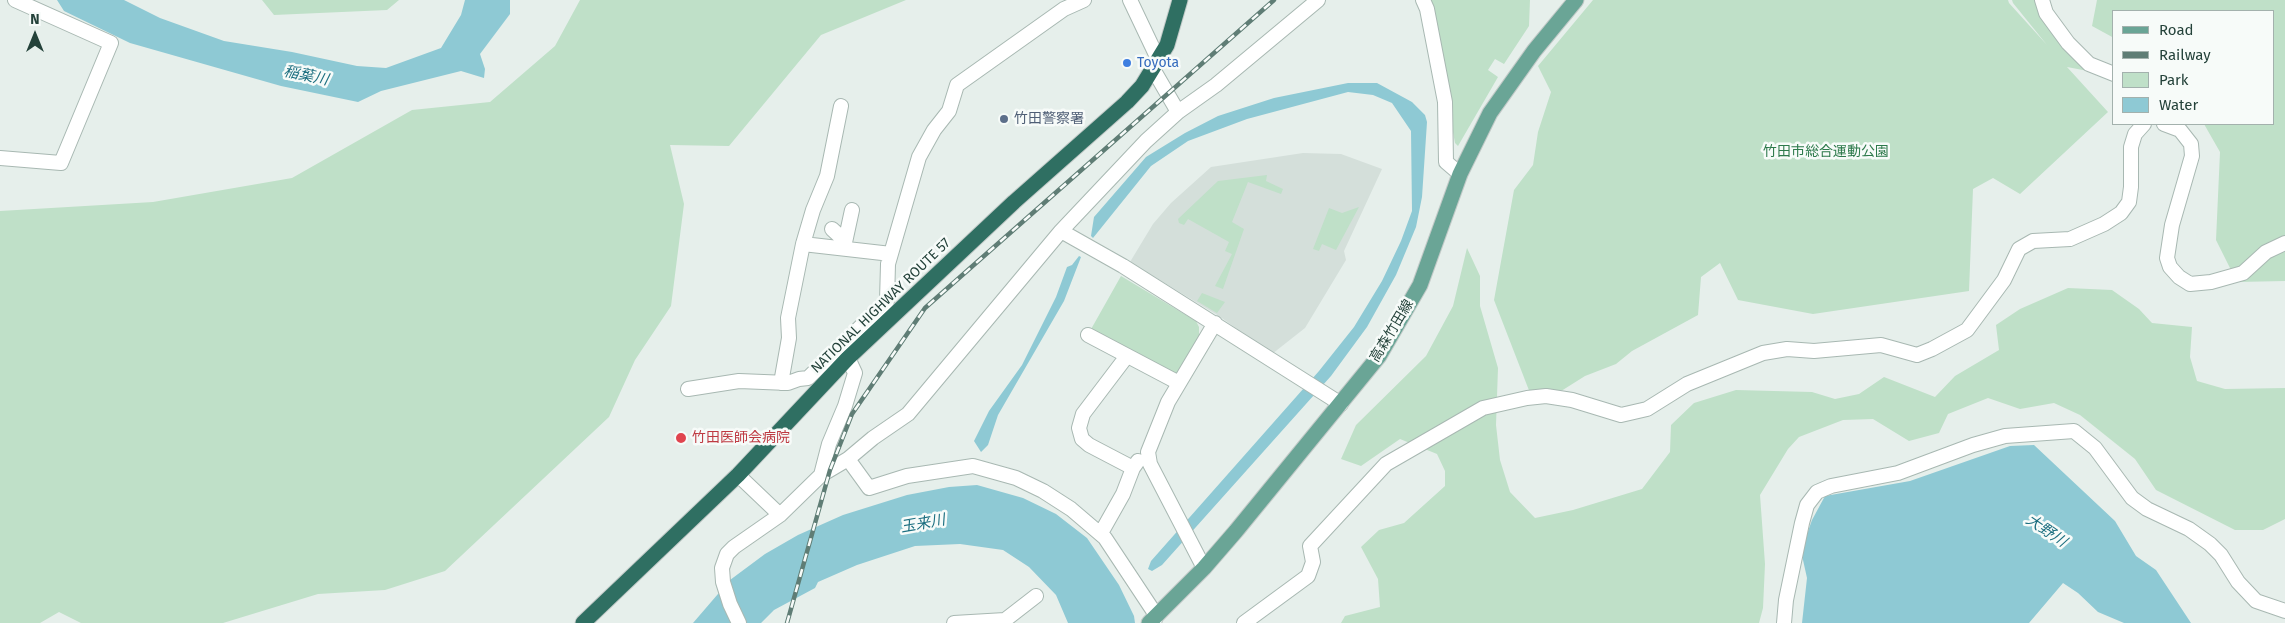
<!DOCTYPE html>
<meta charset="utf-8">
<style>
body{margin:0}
#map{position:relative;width:2285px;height:623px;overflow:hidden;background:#e6efeb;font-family:"Fira Sans",sans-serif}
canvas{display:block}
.legend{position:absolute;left:2112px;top:10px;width:162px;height:115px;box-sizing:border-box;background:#f7fbf9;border:1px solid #a3b1ad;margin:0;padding:6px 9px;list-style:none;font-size:15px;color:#24423a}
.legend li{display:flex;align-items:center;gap:10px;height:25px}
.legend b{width:25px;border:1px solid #a3b1ad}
.north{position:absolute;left:10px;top:10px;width:50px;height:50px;-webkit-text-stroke:4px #f7fbf9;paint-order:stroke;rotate:0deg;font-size:14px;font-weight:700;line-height:20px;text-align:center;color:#24423a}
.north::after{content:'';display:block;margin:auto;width:18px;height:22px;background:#24423a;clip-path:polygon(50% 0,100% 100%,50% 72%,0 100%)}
</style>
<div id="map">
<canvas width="2285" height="623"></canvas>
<ul class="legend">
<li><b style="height:6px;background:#6aa596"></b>Road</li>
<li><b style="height:6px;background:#5f7d75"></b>Railway</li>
<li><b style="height:14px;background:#bfe0c8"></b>Park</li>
<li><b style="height:14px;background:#8ec9d4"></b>Water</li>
</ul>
<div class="north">N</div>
</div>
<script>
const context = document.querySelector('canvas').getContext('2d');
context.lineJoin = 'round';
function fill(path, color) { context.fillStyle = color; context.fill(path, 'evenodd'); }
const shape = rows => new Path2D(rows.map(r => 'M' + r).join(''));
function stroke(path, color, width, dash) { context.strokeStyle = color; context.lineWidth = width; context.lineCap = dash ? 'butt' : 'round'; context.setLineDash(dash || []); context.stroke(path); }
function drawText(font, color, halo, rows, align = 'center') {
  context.font = font + ' "Fira Sans","Noto Sans JP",sans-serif'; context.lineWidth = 5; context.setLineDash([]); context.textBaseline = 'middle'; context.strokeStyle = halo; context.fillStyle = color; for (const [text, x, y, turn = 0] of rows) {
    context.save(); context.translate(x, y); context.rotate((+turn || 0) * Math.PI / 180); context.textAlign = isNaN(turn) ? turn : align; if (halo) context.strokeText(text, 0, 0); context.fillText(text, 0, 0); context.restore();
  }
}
fill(shape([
 [1303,153,1341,154,1382,169,1344,251,1346,260,1305,328,1272,354,1219,316,1130,262,1153,224,1171,203,1211,167]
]), '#d4dfda');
fill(shape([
 [262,0,399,0,387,10,274,15],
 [580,0,906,0,821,35,729,146,670,145,684,204,671,306,635,360,609,417,445,571,385,590,318,594,223,623,81,623,59,612,40,623,0,623,0,211,153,202,292,178,412,110,490,102,555,46],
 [1429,0,1530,0,1529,26,1504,64,1495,59,1488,70,1498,77,1458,146,1455,143],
 [1593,0,2008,0,2009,3,2047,45,2013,3,2012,0,2035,0,2088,71,2067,67,2108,112,2020,194,1993,178,1973,189,1969,291,1813,314,1738,300,1720,263,1701,277,1698,315,1632,351,1616,364,1585,376,1558,393,1530,393,1494,300,1514,190,1533,165,1538,132,1551,92,1538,66],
 [2097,0,2285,0,2285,281,2237,282,2216,240,2220,152,2204,124,2274,124,2274,11,2114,11,2114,38,2092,26],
 [1267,175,1266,181,1283,189,1281,194,1248,182,1232,222,1244,229,1223,289,1215,286,1232,254,1225,251,1229,242,1188,219,1184,225,1179,223,1178,219,1218,181],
 [1359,207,1336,250,1322,244,1319,251,1313,249,1329,208,1342,213],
 [1467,248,1480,276,1480,306,1498,368,1496,425,1500,460,1510,492,1535,518,1573,510,1642,489,1670,452,1671,425,1694,403,1736,390,1812,392,1835,399,1859,394,1884,377,1935,397,1955,376,1999,350,1996,325,2020,309,2068,288,2112,290,2139,309,2152,323,2192,327,2190,357,2197,381,2225,389,2285,388,2285,519,2263,530,2235,530,2156,490,2135,459,2080,415,2054,403,2020,409,1988,398,1948,414,1939,433,1909,441,1873,419,1843,420,1799,437,1788,449,1760,495,1765,564,1763,608,1759,623,1341,623,1345,616,1380,607,1378,579,1361,547,1379,530,1404,523,1445,486,1445,471,1437,454,1400,439,1361,466,1341,459,1356,425,1426,356,1453,306],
 [1121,276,1196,321,1199,327,1199,336,1178,375,1090,331],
 [1202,293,1225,302,1217,313,1197,301]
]), '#bfe0c8');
fill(shape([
 [57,0,124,0,160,18,224,41,292,52,357,66,386,68,441,48,461,15,465,0,510,0,510,14,480,54,485,69,484,78,461,71,381,91,358,102,281,86,130,43,64,11],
 [1348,83,1377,83,1412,102,1425,115,1427,122,1422,197,1416,227,1396,275,1367,327,1331,376,1162,565,1152,571,1148,569,1151,561,1319,371,1354,327,1382,281,1401,241,1412,211,1411,131,1392,103,1373,95,1348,92,1247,119,1188,141,1151,166,1093,238,1091,236,1094,217,1146,157,1185,133,1218,116,1274,98],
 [1079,256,1081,257,1064,301,998,415,988,445,981,452,974,441,989,411,1022,365,1056,297,1067,267,1072,265],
 [2034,445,2115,521,2136,556,2156,570,2191,623,2124,623,2098,612,2078,593,2063,583,2029,623,1802,623,1807,578,1801,551,1812,520,1825,496,1910,481,2010,446],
 [977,485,1023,498,1056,514,1087,538,1119,585,1134,616,1135,623,1068,623,1056,595,1029,567,1003,550,960,544,915,546,857,565,818,582,815,588,774,610,761,623,693,623,730,580,765,554,798,535,843,515,907,495,949,487]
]), '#8ec9d4');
const minor = shape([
 [1130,0,1159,61],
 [1423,0,1427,9,1445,102,1446,162,1460,174],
 [2042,0,2046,13,2068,43,2089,64,2114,74],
 [1153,69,1178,112],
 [2164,124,2180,130,2191,144,2192,156,2172,225,2167,258,2170,267,2179,277,2190,284,2211,282,2243,273,2266,252,2285,243],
 [0,158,61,163,111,43,15,0],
 [832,229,845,241],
 [1061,231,1123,266,1341,404],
 [803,244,891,254],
 [844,247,852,210],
 [1088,335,1179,383],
 [1127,356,1083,414,1079,428,1082,439,1089,445,1133,468],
 [781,383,789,338,788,318,803,244,813,210,827,176,841,106],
 [688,389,739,381,788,383,799,379,808,378,887,301,888,264,919,157,934,130,949,111,957,85,1064,9,1084,0],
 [848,459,869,488,907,476,973,466,1016,478,1043,491,1071,509,1105,538,1156,615,1154,623],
 [738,475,780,515],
 [821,475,829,444,845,406,855,373,848,358],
 [1101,533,1123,494,1133,468,1138,461],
 [1204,568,1150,464,1148,452,1168,402,1215,323],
 [739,623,730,604,723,582,722,568,727,554,734,547,780,515,821,475,848,459,873,438,908,414,1061,231,1146,141,1178,112,1216,85,1318,0],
 [954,623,1005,620,1036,596],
 [1244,623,1308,576,1313,562,1310,546,1386,464,1483,408,1527,398,1546,396,1572,400,1621,415,1647,409,1687,384,1763,353,1787,349,1814,351,1881,345,1917,355,1932,349,1967,330,2004,280,2019,249,2033,241,2070,239,2104,224,2121,213,2129,202,2131,187,2131,147,2135,134,2144,124],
 [1784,623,1786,600,1802,523,1807,505,1817,492,1831,486,1898,473,1973,445,2005,436,2074,431,2095,448,2132,498,2147,509,2189,529,2210,544,2221,555,2238,582,2256,601,2285,611]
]);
const major = shape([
 [1149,623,1204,568,1236,531,1379,356,1420,285,1460,174,1490,113,1534,51,1576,0]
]);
const highway = shape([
 [583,623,738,475,848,358,1014,202,1127,102,1142,86,1167,45,1180,0]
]);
stroke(minor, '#a8b8b2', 16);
stroke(major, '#c2cac8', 17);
stroke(highway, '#c2cac8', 17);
stroke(minor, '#fff', 14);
stroke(major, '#6aa596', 15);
stroke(highway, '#2f6f62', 15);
const rail = shape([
 [787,623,830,470,852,414,925,308,1274,0]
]);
stroke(rail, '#5f7d75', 4.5);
stroke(rail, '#f7fbf9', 2.5, [8]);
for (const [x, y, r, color] of [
 [1127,63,5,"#3f7fe0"],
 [1004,119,5,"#5c6f8a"],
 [681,438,6,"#e0444e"]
]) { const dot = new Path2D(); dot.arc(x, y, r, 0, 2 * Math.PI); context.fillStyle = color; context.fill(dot); stroke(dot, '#f7fbf9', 2); }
drawText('14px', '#366cbe', '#f7fbf9', [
 ["Toyota",1137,63]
], 'left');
drawText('14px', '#4e5e75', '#f7fbf9', [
 ["竹田警察署",1014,119]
], 'left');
drawText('14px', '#2d7a4b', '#f7fbf9', [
 ["竹田市総合運動公園",1826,152]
]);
drawText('14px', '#24423a', '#f7fbf9', [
 ["NATIONAL HIGHWAY ROUTE 57",881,306,-44],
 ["高森竹田線",1392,331,-59]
]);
drawText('14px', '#be3a42', '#f7fbf9', [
 ["竹田医師会病院",692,438]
], 'left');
drawText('italic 15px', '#1c6f80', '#f7fbf9', [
 ["稲葉川",306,76,12],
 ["玉来川",923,524,-10],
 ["大野川",2046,531,34]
]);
</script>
